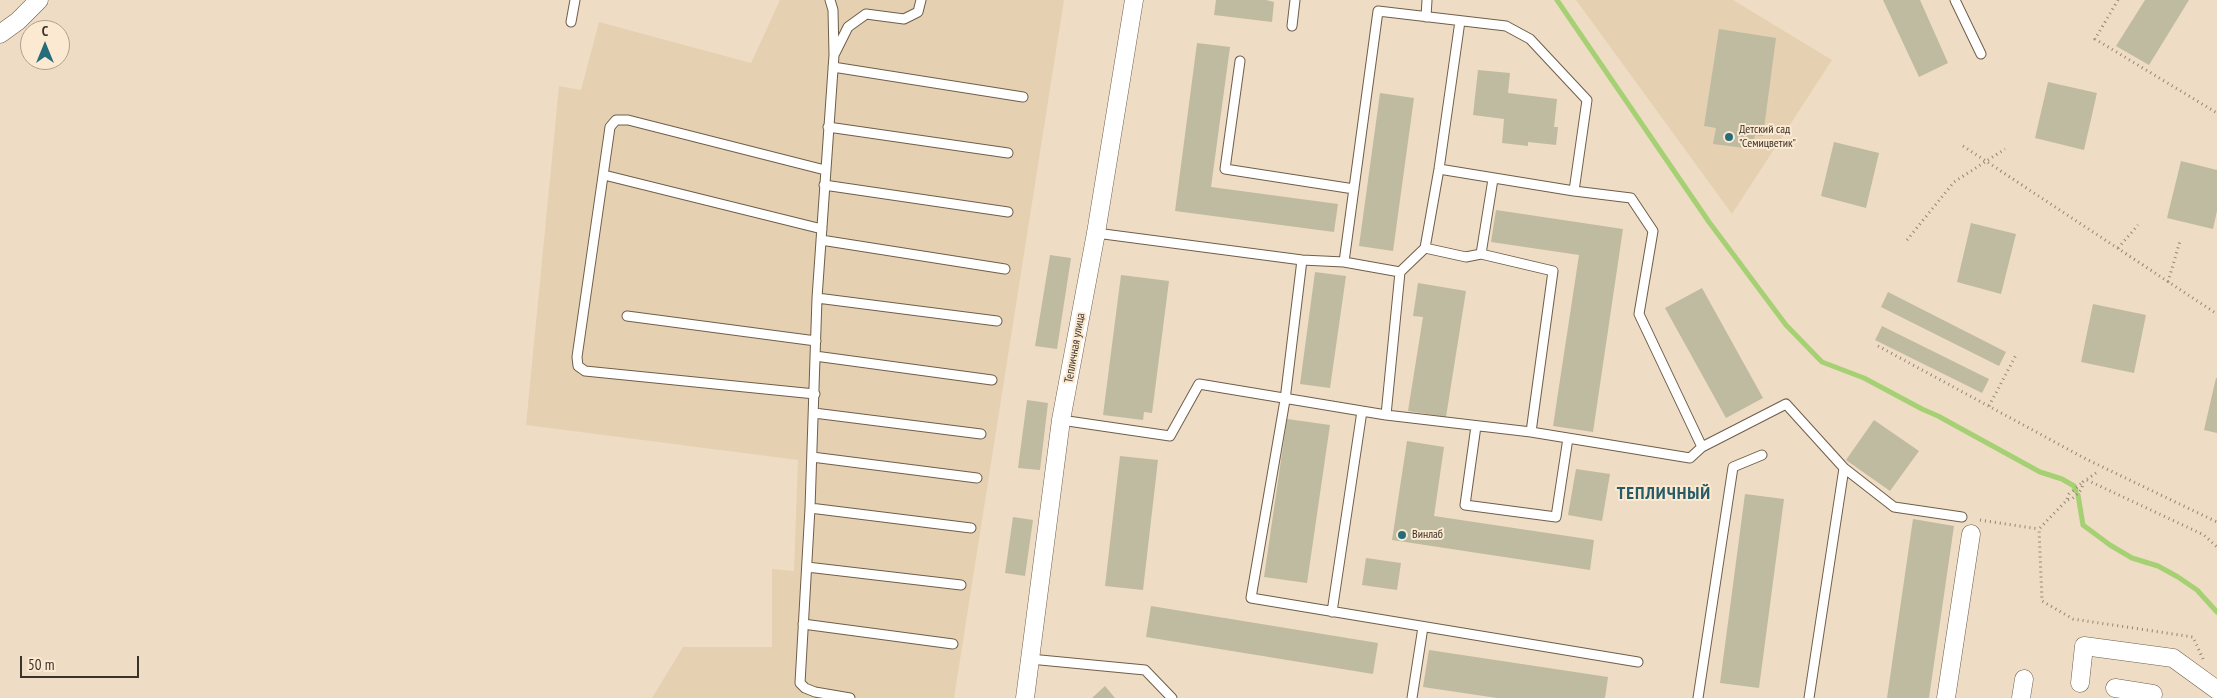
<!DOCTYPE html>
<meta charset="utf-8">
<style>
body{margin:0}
#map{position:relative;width:2217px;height:698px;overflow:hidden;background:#efdcc4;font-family:"PT Sans Narrow",sans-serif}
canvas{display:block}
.north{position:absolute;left:20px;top:20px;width:50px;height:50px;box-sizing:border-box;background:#fce9d1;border:1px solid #afa08e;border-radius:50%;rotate:0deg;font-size:14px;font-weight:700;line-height:20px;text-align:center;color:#3b332a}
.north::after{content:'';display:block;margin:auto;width:18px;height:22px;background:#266d7b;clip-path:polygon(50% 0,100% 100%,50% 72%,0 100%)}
.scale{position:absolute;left:20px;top:656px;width:119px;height:22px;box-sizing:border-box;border:2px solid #3b332a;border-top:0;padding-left:6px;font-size:15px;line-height:18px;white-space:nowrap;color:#3b332a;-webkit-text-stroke:4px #fce9d1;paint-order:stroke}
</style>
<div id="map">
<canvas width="2217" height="698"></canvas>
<div class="north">С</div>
<div class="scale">50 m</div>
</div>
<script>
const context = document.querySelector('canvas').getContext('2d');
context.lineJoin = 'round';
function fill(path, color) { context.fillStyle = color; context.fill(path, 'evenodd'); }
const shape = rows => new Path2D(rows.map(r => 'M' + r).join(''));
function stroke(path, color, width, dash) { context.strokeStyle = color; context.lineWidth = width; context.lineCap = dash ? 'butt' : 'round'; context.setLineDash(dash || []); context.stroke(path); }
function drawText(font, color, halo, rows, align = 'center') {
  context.font = font + ' "PT Sans Narrow",sans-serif'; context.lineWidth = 4; context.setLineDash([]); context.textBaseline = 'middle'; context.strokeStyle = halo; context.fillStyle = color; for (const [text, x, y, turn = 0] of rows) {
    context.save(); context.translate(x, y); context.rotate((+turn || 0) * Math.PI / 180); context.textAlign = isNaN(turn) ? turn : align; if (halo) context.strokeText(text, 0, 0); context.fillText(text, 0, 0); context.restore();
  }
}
fill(shape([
 [780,0,1064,0,954,698,652,698,683,647,772,647,772,569,794,571,798,460,526,425,559,86,581,90,599,22,751,63],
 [1576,0,1733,0,1832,60,1732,214]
]), '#e6d0b2');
stroke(shape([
 [1557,0,1709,222,1786,325,1822,362,1864,378,1922,409,1938,416,2040,472,2062,479,2074,486,2076,491],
 [2078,495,2083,525,2110,545,2132,558,2158,566,2178,577,2197,590,2217,612]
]), '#a5d073', 5);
fill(shape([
 [1216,0,1266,0,1274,2,1272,22,1214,15],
 [1883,0,1920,0,1948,63,1919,77],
 [2145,0,2189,0,2149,65,2116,46],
 [1719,29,1776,38,1763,136,1755,135,1752,149,1713,144,1716,128,1704,126],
 [1197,43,1230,47,1211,187,1338,204,1334,232,1175,211],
 [1478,70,1510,73,1508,93,1557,99,1554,127,1558,127,1556,145,1528,142,1528,146,1502,143,1504,119,1473,115],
 [2048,82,2097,93,2084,150,2035,138],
 [1380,93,1414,98,1393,251,1359,246],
 [1834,142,1879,153,1866,208,1821,196],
 [2181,161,2217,170,2217,211,2213,229,2167,218],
 [1496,210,1623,229,1593,432,1553,426,1579,255,1491,242],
 [1971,223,2016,234,2001,294,1957,282],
 [1050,255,1071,258,1057,349,1035,346],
 [1315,272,1346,276,1330,388,1300,384],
 [1121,275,1169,281,1152,413,1144,412,1143,420,1103,415],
 [1418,283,1466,291,1446,417,1408,411,1423,317,1413,316],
 [1702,288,1763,398,1726,418,1665,308],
 [1888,292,2006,352,1999,366,1881,307],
 [2093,304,2146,315,2134,373,2081,362],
 [1882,326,1989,379,1982,393,1875,340],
 [2216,378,2217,378,2217,433,2204,430],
 [1027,400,1048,403,1040,470,1018,468],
 [1287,419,1330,425,1307,583,1264,577],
 [1874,420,1919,451,1890,491,1846,460],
 [1407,441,1444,447,1434,516,1594,540,1590,570,1392,540],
 [1120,456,1158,460,1143,590,1105,586],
 [1576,469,1610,474,1602,521,1568,515],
 [1745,494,1784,499,1759,688,1720,683],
 [1013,517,1033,520,1025,576,1005,573],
 [1913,519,1954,526,1929,698,1887,698],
 [1366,558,1401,563,1397,590,1362,585],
 [1151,606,1378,643,1373,674,1146,637],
 [1429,650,1608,677,1605,698,1497,698,1423,687],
 [1105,686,1115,698,1092,698]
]), '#bfbba0');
const lane = shape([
 [830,0,833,10,834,55,817,298,810,508,800,683,805,688,815,692,850,698],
 [1955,0,1981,54],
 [1426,17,1427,0],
 [571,22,575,0],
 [1292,26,1295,0],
 [835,53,848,27,866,14,904,19,918,12,921,0],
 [1240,61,1225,169,1354,189],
 [833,67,1023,97],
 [828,127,1008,153],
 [1439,169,1574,191],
 [604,175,822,229],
 [824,185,1008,212],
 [1096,233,1302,260,1344,262,1400,272,1425,248,1466,257,1481,254,1553,271,1531,432],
 [821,240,1005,269],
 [1425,248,1439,169,1460,21],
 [1481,254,1493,179],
 [1302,260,1285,400,1251,598,1638,662],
 [817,298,997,321],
 [627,316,816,341],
 [815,356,992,380],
 [815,394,585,371,578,366,577,357,610,127,616,120,628,120,825,170],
 [814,413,981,434],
 [1386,415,1400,272],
 [1061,420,1170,436,1199,384,1386,415,1531,432,1690,458,1702,447,1639,314,1653,231,1631,198,1574,191,1587,100,1530,39,1506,26,1378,11,1344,262],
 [1476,426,1465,505,1556,517,1568,438],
 [1702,447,1786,404,1844,468,1894,507,1962,517],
 [812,457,977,478],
 [810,508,971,528],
 [807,567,961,585],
 [1332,612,1362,411],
 [803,624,953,644],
 [1030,659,1145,670,1172,698],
 [1412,698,1423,627],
 [1698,698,1733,467,1762,455],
 [1809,698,1844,468]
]);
const street = shape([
 [0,34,18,21,39,0],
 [2080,683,2084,646,2173,658,2217,690],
 [2115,688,2153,694,2152,698],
 [1025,698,1061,420,1096,233,1134,0],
 [1946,698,1971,534],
 [2021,698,2024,679]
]);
stroke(lane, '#6f5e4a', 11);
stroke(street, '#6f5e4a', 19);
stroke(shape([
 [2118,0,2095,39,2217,113],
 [1963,146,2217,314],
 [1907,240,1954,182,2005,149],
 [2118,248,2138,225],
 [2168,282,2180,241],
 [1878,346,2086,459,2217,522],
 [1989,406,2016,355],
 [2096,473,2083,482,2082,489,2072,499,2067,500,2039,529,2042,601,2073,619,2193,637,2203,659],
 [2087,480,2204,535,2217,547],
 [2067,499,2069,494,2083,482],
 [1980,520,2039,529]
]), '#938675', 3, [1, 4]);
stroke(lane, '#fff', 9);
stroke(street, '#fff', 18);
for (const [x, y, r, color] of [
 [1729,137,5,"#266d7b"],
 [1402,535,5,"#266d7b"]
]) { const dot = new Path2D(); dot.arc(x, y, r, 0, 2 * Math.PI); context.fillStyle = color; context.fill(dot); stroke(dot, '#fce9d1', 2); }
drawText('12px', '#3b332a', '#fce9d1', [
 ["Детский сад",1739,130],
 ["\"Семицветик\"",1739,144],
 ["Винлаб",1412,535]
], 'left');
drawText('12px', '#3b332a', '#fce9d1', [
 ["Тепличная улица",1075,348,-80]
]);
context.letterSpacing = '1px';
drawText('bold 18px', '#255c67', '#fce9d1', [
 ["ТЕПЛИЧНЫЙ",1664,494]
]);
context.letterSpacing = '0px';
</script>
